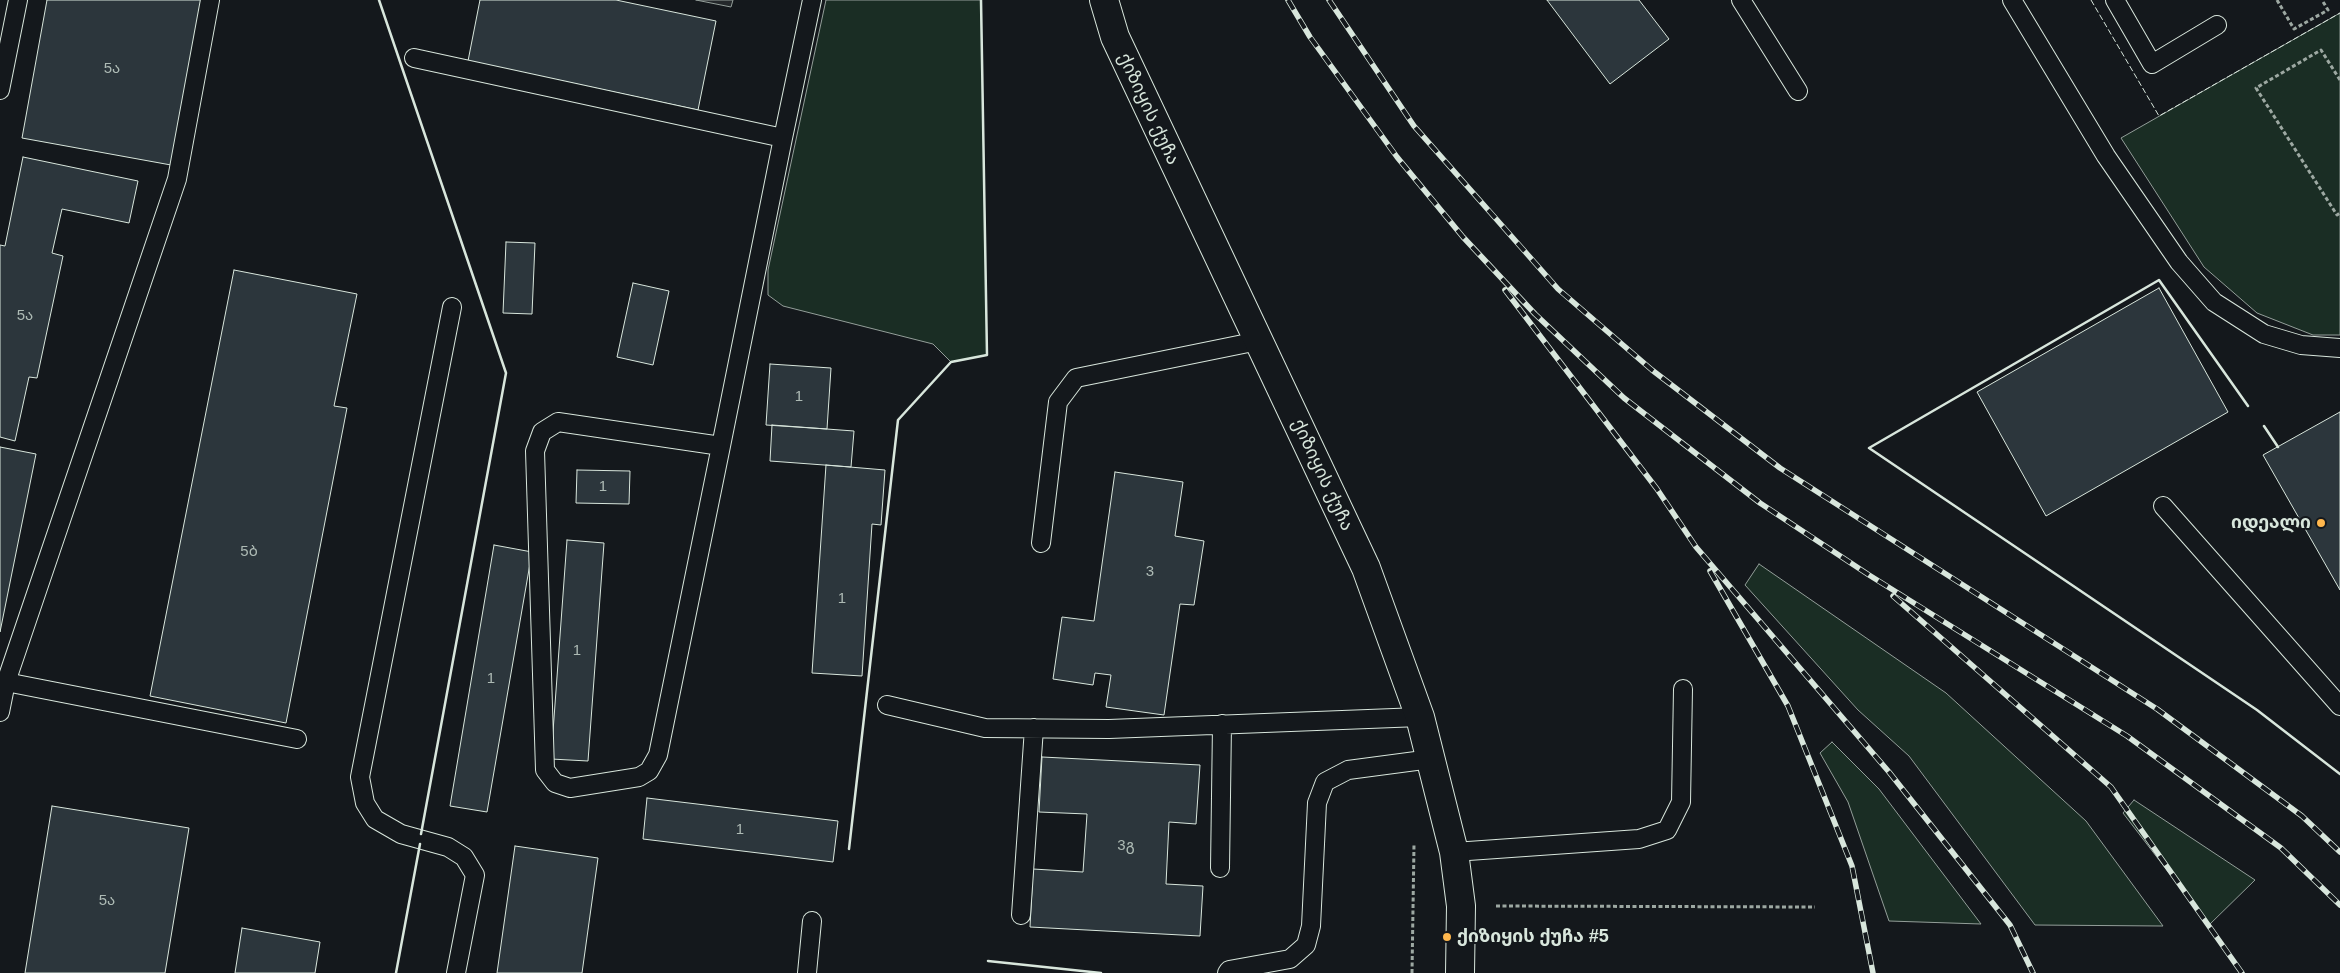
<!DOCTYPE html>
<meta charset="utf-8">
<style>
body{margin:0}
canvas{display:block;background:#14181c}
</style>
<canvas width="2340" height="973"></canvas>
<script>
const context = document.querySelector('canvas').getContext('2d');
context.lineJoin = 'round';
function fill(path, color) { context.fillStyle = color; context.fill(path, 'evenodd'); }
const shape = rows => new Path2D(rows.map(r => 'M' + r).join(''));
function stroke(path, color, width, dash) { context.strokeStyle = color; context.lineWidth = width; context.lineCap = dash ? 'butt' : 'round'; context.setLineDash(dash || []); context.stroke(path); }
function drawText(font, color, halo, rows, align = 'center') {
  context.font = font + ' Helvetica,"Noto Sans Georgian",sans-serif'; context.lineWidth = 4; context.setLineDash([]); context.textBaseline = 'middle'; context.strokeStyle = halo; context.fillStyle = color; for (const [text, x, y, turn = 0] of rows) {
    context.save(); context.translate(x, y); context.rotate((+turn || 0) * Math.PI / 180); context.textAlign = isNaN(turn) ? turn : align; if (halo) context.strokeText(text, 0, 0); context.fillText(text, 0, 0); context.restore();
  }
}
const green = shape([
 [826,0,981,0,987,355,951,362,933,344,783,306,768,295,768,270,826,0],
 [2340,13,2340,335,2313,335,2257,313,2204,267,2121,138,2340,13],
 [1759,564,1946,693,2086,821,2163,926,2035,925,1909,756,1858,710,1745,585,1759,564],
 [1832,742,1879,789,1981,924,1889,921,1848,802,1820,753,1832,742],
 [2134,800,2255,880,2209,925,2123,813,2134,800]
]);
fill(green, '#1a2d24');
stroke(green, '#939e99', 1);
const parking = shape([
 [696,0,733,0,731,7,696,0]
]);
fill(parking, '#24282b');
stroke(parking, '#939e99', 1);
const building = shape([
 [47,0,202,0,171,165,22,138,47,0],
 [480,0,616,0,716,21,698,110,468,61,480,0],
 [1547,0,1639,0,1669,39,1610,84,1547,0],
 [23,157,138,181,129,223,62,209,52,253,63,256,37,378,29,377,15,441,0,437,0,245,5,246,23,157],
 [506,242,535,243,532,314,503,313,506,242],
 [234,270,357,294,334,406,347,408,286,723,150,696,234,270],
 [633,283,669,291,653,365,617,357,633,283],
 [2159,288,2228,412,2046,516,1977,392,2159,288],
 [770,364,831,368,827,429,766,425,770,364],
 [2340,412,2340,590,2263,455,2340,412],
 [772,425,854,431,851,467,770,461,772,425],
 [0,447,36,454,0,632,0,447],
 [826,465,885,470,881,525,872,524,862,676,812,673,826,465],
 [577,470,630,471,629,504,576,503,577,470],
 [1115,472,1183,482,1175,536,1204,541,1194,605,1180,604,1164,715,1106,707,1111,675,1095,673,1093,685,1053,679,1062,617,1094,621,1115,472],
 [567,540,604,543,588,761,551,759,567,540],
 [494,545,532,552,487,812,450,806,494,545],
 [1042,757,1200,765,1196,824,1169,822,1166,884,1203,886,1200,936,1030,927,1033,869,1083,872,1087,814,1039,812,1042,757],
 [647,798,838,821,833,862,643,839,647,798],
 [52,806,189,828,165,973,25,973,52,806],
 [515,846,598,858,582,973,497,973,515,846],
 [242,928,320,942,315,973,235,973,242,928]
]);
fill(building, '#2c363c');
stroke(building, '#d8e6dc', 1);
const lane = shape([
 [1741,0,1798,91],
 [2012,0,2106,156,2179,262,2214,302,2264,334,2301,345,2340,348],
 [2115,0,2152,64,2217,25],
 [414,58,783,138],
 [0,90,18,0],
 [452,307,360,777,365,803,375,819,401,834,448,847,464,857,475,875,456,973],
 [721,446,558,422,542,432,535,451,545,770,555,783,570,788,639,777,649,771,658,755,721,446,783,138,812,0],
 [2163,506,2340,706],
 [1041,543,1058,402,1076,378,1258,341],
 [6,682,297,739],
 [887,705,985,728,1109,729,1420,717],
 [0,712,6,682,177,179,210,0],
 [1454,852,1639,839,1667,830,1681,802,1683,689],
 [1220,868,1222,724],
 [1021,915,1034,728],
 [807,973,812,921],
 [1227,973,1229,970,1290,959,1306,945,1311,926,1317,803,1325,782,1348,770,1431,759]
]);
const secondary = shape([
 [1104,0,1115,37,1366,568,1420,717,1454,852,1461,906,1460,973]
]);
stroke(lane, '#d8e6dc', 20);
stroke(secondary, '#d8e6dc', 30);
stroke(shape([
 [2277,0,2294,29,2328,10,2322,0],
 [2340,80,2321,50,2256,88,2337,215,2340,213],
 [1496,906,1815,907],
 [1412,973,1414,844]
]), '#9da8a2', 3, [4, 2.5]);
stroke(lane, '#14181c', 18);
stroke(secondary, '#14181c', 28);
const rail = shape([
 [1288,0,1310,37,1397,157,1463,237,1535,314,1624,398,1760,503,1869,575,2127,736,2281,848,2340,905],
 [1329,0,1414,126,1558,289,1652,370,1780,468,2157,709,2302,816,2340,852],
 [1505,290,1657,489,1696,547,1889,772,2010,925,2033,973],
 [1710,571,1788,706,1852,866,1873,973],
 [1893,596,2111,787,2242,973]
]);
stroke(rail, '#d8e6dc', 5.5);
stroke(rail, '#14181c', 4, [11]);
stroke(shape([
 [2091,0,2159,116,2340,13]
]), '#d8e6dc', 1, [6, 2.5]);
stroke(shape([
 [379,0,506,373,421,834],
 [2248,406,2159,280,1869,448,2257,710,2340,774],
 [2264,426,2278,447],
 [849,849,898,420,951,362,987,355,981,0],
 [988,961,1101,973],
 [396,973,420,844]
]), '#d8e6dc', 2.5);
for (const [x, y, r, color] of [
 [2321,523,5,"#ffb74d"],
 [1447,937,5,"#ffb74d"]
]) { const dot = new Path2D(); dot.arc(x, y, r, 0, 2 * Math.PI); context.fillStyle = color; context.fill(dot); stroke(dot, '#14181c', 2); }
drawText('15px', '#adbab4', null, [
 ["5ა",112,69],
 ["5ა",25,316],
 ["1",799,397],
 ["1",603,487],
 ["5ბ",249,552],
 ["3",1150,572],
 ["1",842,599],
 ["1",577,651],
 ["1",491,679],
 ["1",740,830],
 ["3გ",1126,846],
 ["5ა",107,901]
]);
drawText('18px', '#d8e6dc', '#14181c', [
 ["ქიზიყის ქუჩა",1148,109,65],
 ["ქიზიყის ქუჩა",1322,475,65]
]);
drawText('bold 18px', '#d8e6dc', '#14181c', [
 ["იდეალი",2311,523],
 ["ქიზიყის ქუჩა #5",1457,937,"left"]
], 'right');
</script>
